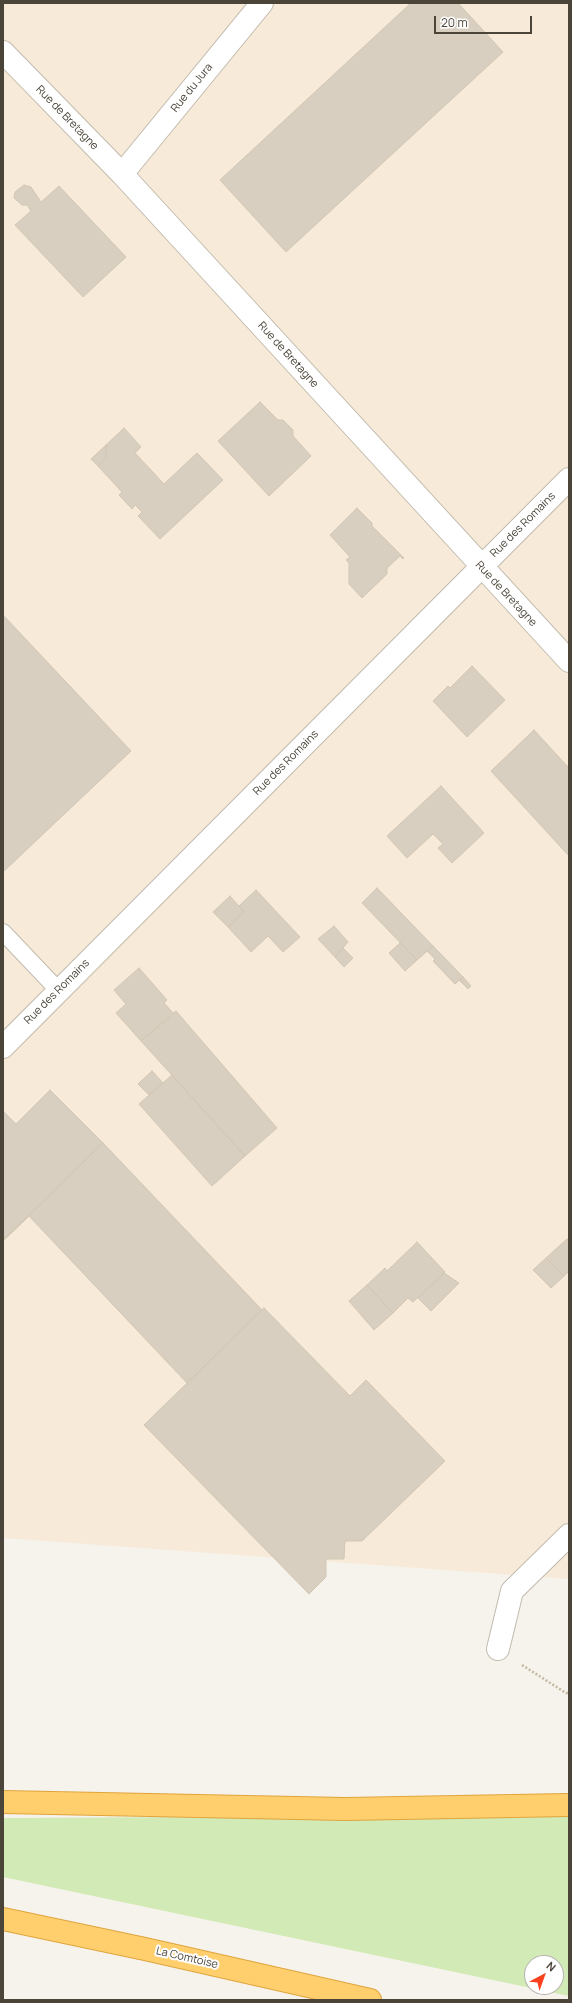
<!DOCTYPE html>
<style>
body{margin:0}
#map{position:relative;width:572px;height:2003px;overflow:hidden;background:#f6f3ec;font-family:Manrope,sans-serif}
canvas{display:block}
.frame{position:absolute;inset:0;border:4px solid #4b4439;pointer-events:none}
.north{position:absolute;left:524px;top:1955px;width:40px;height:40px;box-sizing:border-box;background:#fff;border:1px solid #b7b4b0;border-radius:50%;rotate:41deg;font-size:11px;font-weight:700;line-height:16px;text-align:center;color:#4b4439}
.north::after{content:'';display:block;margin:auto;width:14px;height:18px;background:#fc3f1d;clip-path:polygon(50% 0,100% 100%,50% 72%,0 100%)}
.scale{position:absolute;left:434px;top:16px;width:98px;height:18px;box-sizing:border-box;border:2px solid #4b4439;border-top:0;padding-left:5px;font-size:12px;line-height:14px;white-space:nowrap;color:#4b4439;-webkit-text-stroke:3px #fff;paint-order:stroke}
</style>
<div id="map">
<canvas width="572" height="2003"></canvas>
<div class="frame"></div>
<div class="north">N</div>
<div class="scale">20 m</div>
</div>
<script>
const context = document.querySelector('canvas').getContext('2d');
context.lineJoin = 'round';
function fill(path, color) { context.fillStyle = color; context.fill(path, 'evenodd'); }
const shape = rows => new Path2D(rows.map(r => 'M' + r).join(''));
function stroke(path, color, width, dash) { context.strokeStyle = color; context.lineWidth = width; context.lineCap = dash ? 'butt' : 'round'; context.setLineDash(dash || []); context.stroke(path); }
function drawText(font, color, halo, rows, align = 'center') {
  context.font = font + ' Manrope,sans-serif'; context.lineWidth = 4; context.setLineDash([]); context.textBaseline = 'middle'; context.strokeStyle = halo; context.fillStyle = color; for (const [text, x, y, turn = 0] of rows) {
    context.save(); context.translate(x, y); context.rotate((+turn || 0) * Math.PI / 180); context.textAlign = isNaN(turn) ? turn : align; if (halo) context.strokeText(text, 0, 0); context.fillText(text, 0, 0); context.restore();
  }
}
fill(shape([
 [3,3,569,3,569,1579,3,1538]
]), '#f7ead8');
fill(shape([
 [569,1815,569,1996,3,1877,3,1818],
 [532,1963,556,1963,556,1987,532,1987]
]), '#d2eab5');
const building = shape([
 [411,3,458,3,503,52,286,252,220,180,411,3],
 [24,185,31,187,41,202,59,186,126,257,83,297,15,225,31,211,27,205,22,205,14,198,15,192,24,185],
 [260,402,278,420,283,420,293,430,293,436,311,456,269,496,218,441,260,402],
 [124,428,141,447,135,453,164,484,197,453,223,480,160,539,138,516,142,512,135,505,132,509,119,495,122,492,98,466,106,458,106,445,124,428],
 [106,445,106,458,98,466,91,459,106,445],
 [357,508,372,523,372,526,404,558,403,559,400,556,387,568,387,574,362,598,349,584,349,563,346,560,350,557,330,535,357,508],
 [3,615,131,751,3,872,3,615],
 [472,666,505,700,467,737,433,701,448,686,450,688,472,666],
 [534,730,569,768,569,856,491,771,534,730],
 [441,786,484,833,452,863,438,848,443,844,433,834,407,858,387,836,441,786],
 [377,888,433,946,417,960,362,903,377,888],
 [256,890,300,937,283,952,268,936,251,952,228,927,244,912,239,906,256,890],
 [230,896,244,912,228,927,213,912,230,896],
 [334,926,348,942,335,957,318,939,334,926],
 [400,943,417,960,405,971,389,953,400,943],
 [433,946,463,977,455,984,433,961,435,959,427,951,433,946],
 [343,948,353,958,344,967,335,957,343,948],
 [139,968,167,1000,164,1003,174,1014,141,1041,116,1013,126,1004,114,990,139,968],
 [463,977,471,986,468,989,459,980,463,977],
 [176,1011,277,1128,245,1156,141,1041,176,1011],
 [152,1071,163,1083,149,1095,138,1084,152,1071],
 [172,1075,245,1156,212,1186,139,1104,172,1075],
 [50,1090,103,1143,3,1240,3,1113,4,1112,16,1124,50,1090],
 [103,1143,262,1310,187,1383,29,1216,3,1241,103,1143],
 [567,1239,569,1242,569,1271,564,1276,546,1258,567,1239],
 [417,1242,445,1272,413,1302,408,1298,393,1313,367,1285,385,1268,387,1271,417,1242],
 [546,1258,564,1276,551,1288,533,1270,546,1258],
 [444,1273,459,1283,431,1311,418,1298,444,1273],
 [367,1285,393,1313,374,1330,349,1301,367,1285],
 [264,1308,350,1396,366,1380,445,1461,362,1541,345,1541,344,1559,326,1559,326,1577,309,1594,144,1425,264,1308]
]);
fill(building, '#d8cfc1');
stroke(building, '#d3c7b4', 1);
const lane = shape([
 [3,932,59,991]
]);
const street = shape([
 [3,52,122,174,569,661],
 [122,174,262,3],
 [3,1047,569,479],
 [498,1649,512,1591,569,1535]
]);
const highway = shape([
 [3,1802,345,1809,569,1805],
 [3,1919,145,1949,370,2000]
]);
stroke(lane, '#c2bbae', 18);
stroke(street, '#c2bbae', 24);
stroke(highway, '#e0a43c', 24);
stroke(shape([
 [522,1665,566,1693,569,1693]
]), '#c4b79f', 2.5, [2, 2]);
stroke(lane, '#fff', 16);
stroke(street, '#fff', 22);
stroke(highway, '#ffcf6e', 22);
drawText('11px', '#4b4439', '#fff', [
 ["Rue du Jura",192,88,-51],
 ["Rue de Bretagne",67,118,46],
 ["Rue de Bretagne",288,355,48],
 ["Rue des Romains",523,525,-45],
 ["Rue de Bretagne",506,594,47],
 ["Rue des Romains",286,763,-45],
 ["Rue des Romains",57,992,-45],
 ["La Comtoise",187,1958,13]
]);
</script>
